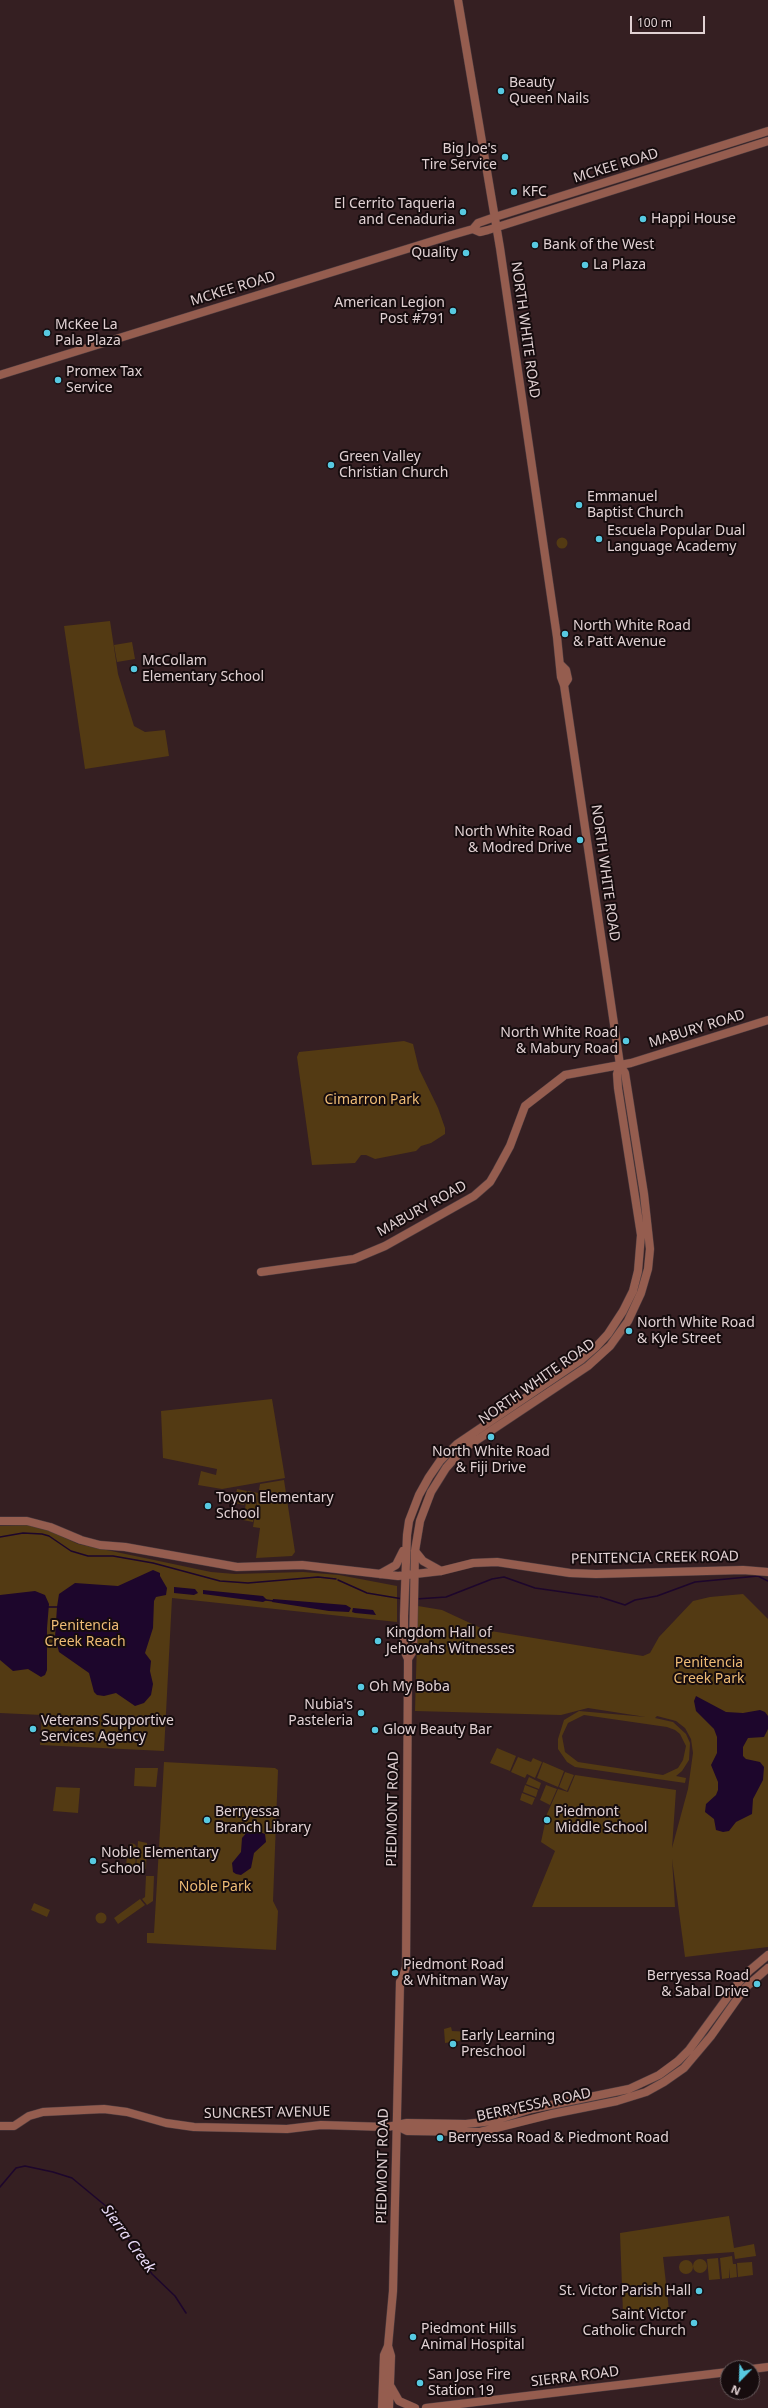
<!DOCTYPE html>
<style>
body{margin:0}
#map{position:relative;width:768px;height:2408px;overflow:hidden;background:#351f22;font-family:"Noto Sans",sans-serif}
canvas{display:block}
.north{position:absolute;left:720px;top:2360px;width:40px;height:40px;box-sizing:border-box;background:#160c0e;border:1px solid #675b5d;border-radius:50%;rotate:203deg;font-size:11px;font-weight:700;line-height:16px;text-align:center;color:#e1d1d3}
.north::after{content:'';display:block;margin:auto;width:14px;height:18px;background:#57c9e1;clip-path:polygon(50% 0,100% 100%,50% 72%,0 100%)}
.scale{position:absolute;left:630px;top:16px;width:75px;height:18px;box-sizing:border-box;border:2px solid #e1d1d3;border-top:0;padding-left:5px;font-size:12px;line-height:14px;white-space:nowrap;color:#e1d1d3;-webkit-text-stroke:3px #160c0e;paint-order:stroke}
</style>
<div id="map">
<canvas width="768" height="2408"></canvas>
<div class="north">N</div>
<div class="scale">100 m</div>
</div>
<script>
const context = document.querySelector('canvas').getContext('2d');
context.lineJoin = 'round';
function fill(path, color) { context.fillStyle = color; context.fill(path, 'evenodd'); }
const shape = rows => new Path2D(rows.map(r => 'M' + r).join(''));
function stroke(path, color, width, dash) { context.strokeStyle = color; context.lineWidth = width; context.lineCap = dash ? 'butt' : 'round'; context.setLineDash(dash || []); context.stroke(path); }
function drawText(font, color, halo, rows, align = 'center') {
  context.font = font + ' "Noto Sans",sans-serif'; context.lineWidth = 4; context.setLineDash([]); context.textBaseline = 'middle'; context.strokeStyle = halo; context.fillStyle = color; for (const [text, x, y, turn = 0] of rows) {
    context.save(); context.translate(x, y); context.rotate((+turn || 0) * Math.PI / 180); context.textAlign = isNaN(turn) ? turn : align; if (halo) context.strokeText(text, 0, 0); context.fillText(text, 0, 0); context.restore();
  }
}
fill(shape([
 '556.5 543a5.5 5.5 0 1 1 11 0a5.5 5.5 0 1 1-11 0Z',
 [110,621,118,674,134,726,145,732,165,730,169,756,85,769,64,626],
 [132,642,135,659,117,662,114,645],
 [404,1041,413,1044,419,1069,438,1108,445,1128,445,1134,431,1143,421,1146,416,1151,375,1159,366,1155,361,1155,355,1163,312,1165,297,1057,299,1052],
 [272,1399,285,1478,222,1489,198,1485,201,1471,216,1475,217,1469,163,1458,161,1411],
 [284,1480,295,1552,292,1556,256,1558,260,1528,253,1527,260,1484],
 [237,1489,247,1491,244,1505,234,1503],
 [248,1491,258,1493,253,1522,243,1520],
 [28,1525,50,1531,78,1544,211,1572,235,1574,303,1572,339,1575,397,1586,397,1622,172,1598,164,1751,40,1745,42,1715,0,1713,0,1526],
 [743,1594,768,1619,768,1947,685,1957,672,1859,675,1907,532,1907,555,1851,541,1842,547,1814,558,1789,568,1792,575,1775,676,1790,672,1848,688,1789,693,1753,691,1739,685,1728,676,1721,657,1716,655,1718,673,1722,686,1734,690,1743,689,1760,682,1771,676,1776,686,1778,685,1783,575,1767,567,1762,558,1749,558,1739,564,1720,579,1711,646,1717,588,1708,561,1715,415,1711,418,1606,442,1610,485,1630,643,1656,650,1653,659,1637,693,1601,710,1597],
 [584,1715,667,1727,675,1730,680,1734,686,1746,683,1760,678,1768,663,1775,578,1762,565,1752,562,1736,568,1723],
 [497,1748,516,1756,510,1771,490,1763],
 [518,1757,531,1762,533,1758,542,1762,535,1778,527,1774,525,1778,511,1772],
 [164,1762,275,1768,278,1770,273,1901,278,1911,276,1950,147,1943,147,1933,154,1933],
 [543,1762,564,1771,558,1787,537,1778],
 [135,1768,158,1768,156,1787,134,1786],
 [565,1772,574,1775,567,1791,559,1787],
 [529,1777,541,1783,539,1789,526,1784],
 [525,1785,538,1790,536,1797,523,1792],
 [546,1785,557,1789,550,1805,540,1800],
 [56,1787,80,1788,78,1813,53,1811],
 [522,1793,535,1798,532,1805,520,1800],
 [138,1841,147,1843,146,1869,136,1869],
 '127.5 1848a4.5 4.5 0 1 1 9 0a4.5 4.5 0 1 1-9 0Z',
 [127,1854,136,1855,135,1869,126,1868],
 [146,1876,154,1876,153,1901,147,1905,142,1899,145,1897],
 [140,1899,145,1905,118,1924,114,1918],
 [34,1903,50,1910,47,1917,31,1910],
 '95.5 1918a5.5 5.5 0 1 1 11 0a5.5 5.5 0 1 1-11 0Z',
 [451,2027,452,2031,472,2032,472,2039,445,2043,444,2029],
 [729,2216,734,2248,754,2244,756,2256,735,2259,734,2252,663,2257,669,2310,623,2313,620,2233],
 [732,2256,733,2264,736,2264,737,2277,730,2278,729,2268,729,2278,722,2279,720,2258],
 [718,2258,720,2279,709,2280,707,2259],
 '693 2266a7 7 0 1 1 14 0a7 7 0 1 1-14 0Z',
 '679 2267a7 7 0 1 1 14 0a7 7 0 1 1-14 0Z',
 [752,2262,753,2275,738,2277,737,2263]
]), '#533a13');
fill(shape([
 [153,1570,160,1573,160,1576,167,1588,166,1595,156,1597,154,1601,153,1628,145,1653,151,1661,150,1671,153,1684,151,1695,144,1703,135,1706,116,1693,104,1696,97,1695,94,1692,89,1673,59,1652,55,1637,57,1607,59,1594,75,1583,118,1586],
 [174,1587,195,1589,198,1593,194,1595,174,1593],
 [203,1590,263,1596,267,1600,263,1602,203,1594],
 [35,1591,45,1595,49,1604,47,1628,47,1670,45,1675,41,1677,28,1669,13,1671,0,1660,0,1595],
 [273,1599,346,1605,351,1608,349,1612,329,1611,272,1602],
 [353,1608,373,1610,376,1615,355,1613,352,1612],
 [696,1696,726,1712,743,1713,760,1710,765,1712,768,1716,768,1729,764,1737,748,1738,743,1747,743,1756,746,1759,760,1762,764,1767,763,1780,753,1799,752,1814,736,1822,729,1831,723,1832,716,1830,714,1819,705,1812,706,1804,716,1795,718,1790,718,1782,711,1765,717,1753,717,1737,714,1729,696,1711,694,1701],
 [255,1830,265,1834,266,1842,254,1853,251,1868,241,1875,236,1874,233,1872,232,1863,241,1852,242,1838,248,1831]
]), '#1d062c');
stroke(shape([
 [0,1537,23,1533,42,1534,49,1536,71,1551,88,1556,113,1556,153,1563,220,1581,248,1583,318,1577,336,1579],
 [338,1580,367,1593,403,1599],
 [600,1597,625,1605,635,1600,657,1596,695,1582,758,1576,768,1581],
 [416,1599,446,1597,492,1579,504,1577,535,1588,598,1597],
 [266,1600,274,1601],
 [48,1607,59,1607],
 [0,2187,16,2168,25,2166,53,2172,72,2178,107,2207,152,2274,175,2296,186,2313]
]), '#1d062c', 1.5);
const secondary = shape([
 [473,229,480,232,488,230,768,141],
 [0,375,452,235,473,229,478,223,495,217,768,131],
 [561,665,566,670,568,679,564,685],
 [261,1272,354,1259,385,1246,474,1196,490,1182,497,1170,510,1146,525,1106,565,1075,631,1063,768,1020],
 [0,1521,27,1521,50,1527,81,1540,100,1545,125,1547,237,1567,302,1565,398,1576,441,1571,473,1563,497,1562,570,1573,596,1574,743,1570,768,1572],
 [415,1551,423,1561,441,1571],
 [380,1574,396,1565,403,1551],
 [408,1659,404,1650,404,1616,407,1535,409,1521,419,1495,429,1477,440,1461,457,1444,581,1360,596,1347,608,1334,623,1311,633,1291,638,1271,641,1235,618,1088,617,1074,620,1065],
 [400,1986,406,1967,408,1667,408,1659,413,1651,415,1551,420,1521,431,1492,446,1468,462,1450,588,1366,610,1346,628,1321,641,1293,648,1269,650,1249,644,1194,625,1073,620,1065,619,1058,564,685,561,677,557,637,500,248,458,0],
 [0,2126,14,2126,29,2116,43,2112,104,2109,127,2112,166,2123,194,2127,287,2129,321,2125,387,2127,407,2123,466,2124,493,2121,531,2109,629,2089,659,2075,678,2061,689,2050,738,1983,749,1971,768,1955],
 [397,2126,407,2131,480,2132,552,2114,617,2101,646,2092,664,2082,684,2068,711,2036,745,1988,768,1968],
 [388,2346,391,2356,389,2408],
 [752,2369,768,2367],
 [391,2387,399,2401,415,2408],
 [382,2408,384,2355,388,2346,393,2291,400,1982],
 [426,2408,728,2372]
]);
stroke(secondary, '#4f3d40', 9);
stroke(secondary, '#955d4f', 8);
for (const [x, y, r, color] of [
 [501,91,4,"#57c9e1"],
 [505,157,4,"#57c9e1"],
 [514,192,4,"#57c9e1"],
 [463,212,4,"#57c9e1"],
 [643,219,4,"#57c9e1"],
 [535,245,4,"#57c9e1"],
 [466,253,4,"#57c9e1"],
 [585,265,4,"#57c9e1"],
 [453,311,4,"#57c9e1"],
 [47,333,4,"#57c9e1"],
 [58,380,4,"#57c9e1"],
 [331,465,4,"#57c9e1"],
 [579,505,4,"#57c9e1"],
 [599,539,4,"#57c9e1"],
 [565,634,4,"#57c9e1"],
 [134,669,4,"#57c9e1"],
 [580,840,4,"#57c9e1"],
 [626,1041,4,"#57c9e1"],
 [629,1331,4,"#57c9e1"],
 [491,1437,4,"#57c9e1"],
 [208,1506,4,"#57c9e1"],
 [378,1641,4,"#57c9e1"],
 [361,1687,4,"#57c9e1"],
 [361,1713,4,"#57c9e1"],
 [33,1729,4,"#57c9e1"],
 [375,1730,4,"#57c9e1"],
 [207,1820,4,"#57c9e1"],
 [547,1820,4,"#57c9e1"],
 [93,1861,4,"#57c9e1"],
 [395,1973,4,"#57c9e1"],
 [757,1984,4,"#57c9e1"],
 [453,2044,4,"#57c9e1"],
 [440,2138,4,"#57c9e1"],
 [699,2291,4,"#57c9e1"],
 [694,2323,4,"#57c9e1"],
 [413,2337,4,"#57c9e1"],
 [420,2383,4,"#57c9e1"]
]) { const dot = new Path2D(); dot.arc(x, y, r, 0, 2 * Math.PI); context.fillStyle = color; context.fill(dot); stroke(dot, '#160c0e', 1.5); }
drawText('14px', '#e1d1d3', '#160c0e', [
 ["Beauty",509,83],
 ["Queen Nails",509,99],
 ["Big Joe's",497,149,"right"],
 ["Tire Service",497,165,"right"],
 ["KFC",522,192],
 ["El Cerrito Taqueria",455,204,"right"],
 ["and Cenaduria",455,220,"right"],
 ["Happi House",651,219],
 ["Bank of the West",543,245],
 ["Quality",458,253,"right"],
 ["La Plaza",593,265],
 ["American Legion",445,303,"right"],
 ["Post #791",445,319,"right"],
 ["McKee La",55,325],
 ["Pala Plaza",55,341],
 ["Promex Tax",66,372],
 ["Service",66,388],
 ["Green Valley",339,457],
 ["Christian Church",339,473],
 ["Emmanuel",587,497],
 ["Baptist Church",587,513],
 ["Escuela Popular Dual",607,531],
 ["Language Academy",607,547],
 ["North White Road",573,626],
 ["& Patt Avenue",573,642],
 ["McCollam",142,661],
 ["Elementary School",142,677],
 ["North White Road",572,832,"right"],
 ["& Modred Drive",572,848,"right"],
 ["North White Road",618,1033,"right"],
 ["& Mabury Road",618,1049,"right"],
 ["North White Road",637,1323],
 ["& Kyle Street",637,1339],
 ["North White Road",491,1452,"center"],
 ["& Fiji Drive",491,1468,"center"],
 ["Toyon Elementary",216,1498],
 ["School",216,1514],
 ["Kingdom Hall of",386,1633],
 ["Jehovahs Witnesses",386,1649],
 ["Oh My Boba",369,1687],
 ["Nubia's",353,1705,"right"],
 ["Pasteleria",353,1721,"right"],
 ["Veterans Supportive",41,1721],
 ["Services Agency",41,1737],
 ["Glow Beauty Bar",383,1730],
 ["Berryessa",215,1812],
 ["Branch Library",215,1828],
 ["Piedmont",555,1812],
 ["Middle School",555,1828],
 ["Noble Elementary",101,1853],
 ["School",101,1869],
 ["Piedmont Road",403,1965],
 ["& Whitman Way",403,1981],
 ["Berryessa Road",749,1976,"right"],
 ["& Sabal Drive",749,1992,"right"],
 ["Early Learning",461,2036],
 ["Preschool",461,2052],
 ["Berryessa Road & Piedmont Road",448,2138],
 ["St. Victor Parish Hall",691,2291,"right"],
 ["Saint Victor",686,2315,"right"],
 ["Catholic Church",686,2331,"right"],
 ["Piedmont Hills",421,2329],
 ["Animal Hospital",421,2345],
 ["San Jose Fire",428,2375],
 ["Station 19",428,2391]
], 'left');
drawText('14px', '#e1d1d3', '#160c0e', [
 ["MCKEE ROAD",616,166,-17],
 ["MCKEE ROAD",233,289,-17],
 ["NORTH WHITE ROAD",525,330,82],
 ["NORTH WHITE ROAD",605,873,82],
 ["MABURY ROAD",697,1029,-17],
 ["MABURY ROAD",422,1209,-29],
 ["NORTH WHITE ROAD",537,1382,-35],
 ["PENITENCIA CREEK ROAD",655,1558,-1],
 ["PIEDMONT ROAD",393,1809,-89],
 ["BERRYESSA ROAD",534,2105,-12],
 ["SUNCREST AVENUE",267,2113,-1],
 ["PIEDMONT ROAD",383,2166,-89],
 ["SIERRA ROAD",575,2377,-7]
]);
drawText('14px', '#efbc76', '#160c0e', [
 ["Cimarron Park",372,1100],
 ["Penitencia",85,1626],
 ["Creek Reach",85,1642],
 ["Penitencia",709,1663],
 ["Creek Park",709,1679],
 ["Noble Park",215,1887]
]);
drawText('italic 15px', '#e9daf7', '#160c0e', [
 ["Sierra Creek",128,2239,54]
]);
</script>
